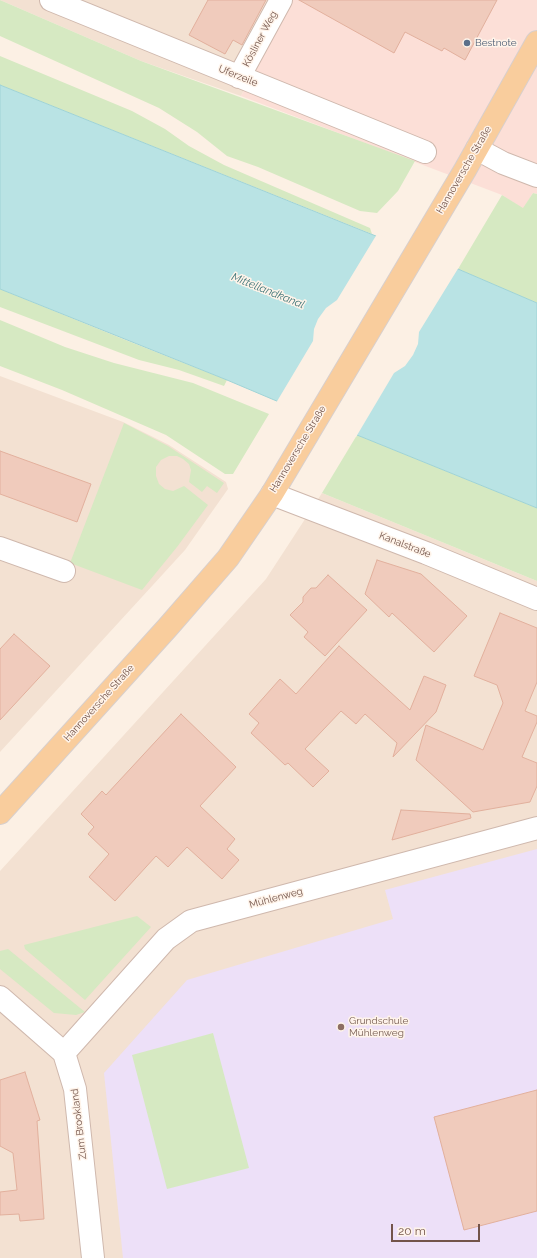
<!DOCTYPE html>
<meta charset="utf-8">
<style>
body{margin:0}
#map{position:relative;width:537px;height:1258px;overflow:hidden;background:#fcf0e4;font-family:Raleway,sans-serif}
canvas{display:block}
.scale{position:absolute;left:391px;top:1224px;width:89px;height:18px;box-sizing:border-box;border:2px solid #73544a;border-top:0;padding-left:5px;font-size:12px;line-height:14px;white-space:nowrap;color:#73544a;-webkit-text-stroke:3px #fff4ea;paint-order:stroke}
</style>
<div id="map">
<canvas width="537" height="1258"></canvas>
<div class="scale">20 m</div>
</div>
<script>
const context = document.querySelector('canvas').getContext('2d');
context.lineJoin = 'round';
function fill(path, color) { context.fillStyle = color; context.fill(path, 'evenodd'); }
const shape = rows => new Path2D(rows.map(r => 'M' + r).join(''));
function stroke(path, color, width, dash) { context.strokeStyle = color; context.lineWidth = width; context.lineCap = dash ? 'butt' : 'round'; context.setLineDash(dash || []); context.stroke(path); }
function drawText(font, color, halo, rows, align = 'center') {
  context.font = font + ' Raleway,sans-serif'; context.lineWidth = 3; context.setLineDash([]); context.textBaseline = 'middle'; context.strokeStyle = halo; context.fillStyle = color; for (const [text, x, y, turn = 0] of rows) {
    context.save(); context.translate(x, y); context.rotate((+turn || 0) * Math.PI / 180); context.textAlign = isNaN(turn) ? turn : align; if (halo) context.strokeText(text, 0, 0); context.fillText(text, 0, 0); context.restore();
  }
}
fill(shape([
 [0,0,292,0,241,96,141,61],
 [0,376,123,422,169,445,226,482,228,489,185,550,0,752],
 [322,493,537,581,537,1258,0,1258,0,871,266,579]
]), '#f3e1d2');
fill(shape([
 [292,0,537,0,537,194,533,193,523,209,502,195,241,96]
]), '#fcdfd7');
fill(shape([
 [537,849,537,1258,123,1258,104,1073,187,980,393,919,385,890]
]), '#ede0f8');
fill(shape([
 [0,0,141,61,415,161,398,191,377,213,360,211,258,167,227,156,197,132,159,108,0,36],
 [0,56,132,111,165,129,189,146,224,165,370,228,372,234,0,85],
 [533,193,537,194,537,303,458,269,502,195,523,208],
 [0,289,123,339,227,380,224,386,179,370,139,360,0,307],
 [0,320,65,347,114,363,193,383,269,414,233,474,225,474,166,435,62,390,0,366],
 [124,423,168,446,224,483,217,493,207,486,202,492,189,482,191,470,189,464,183,459,177,456,169,456,161,460,156,467,156,476,159,484,165,489,173,491,184,486,208,505,177,547,142,590,70,563],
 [357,435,537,508,537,581,322,493],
 [137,916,151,927,85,1000,25,949,24,945],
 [8,949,85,1012,76,1015,54,1013,0,969,0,951],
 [213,1033,249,1168,167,1189,132,1055]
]), '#d6e9c2');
const water = shape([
 [0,85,458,269,537,303,537,508,357,435,227,380,0,289,0,85]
]);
fill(water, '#b9e3e4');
stroke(water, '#9fd3d6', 1);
fill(shape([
 [377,234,459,267,419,332,418,344,413,355,405,366,394,373,356,437,276,403,313,341,314,329,318,319,326,308,337,300]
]), '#fcf0e4');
const building = shape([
 [208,0,266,0,242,45,233,40,225,54,189,35,208,0],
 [299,0,497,0,465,60,444,48,442,51,405,32,394,53,299,0],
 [0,451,91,484,77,522,0,494,0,451],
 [377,560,421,574,467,616,434,652,392,613,389,617,365,594,377,560],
 [328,575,367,610,325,656,304,637,308,632,290,615,303,602,303,597,311,588,316,588,328,575],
 [500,613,537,628,537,682,525,711,537,716,537,722,522,757,537,763,537,786,530,802,473,812,416,760,426,725,483,750,503,703,497,685,474,676,500,613],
 [14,634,50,666,0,720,0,649,14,634],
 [339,646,410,710,424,676,446,685,436,712,393,757,397,743,365,714,356,724,341,711,305,749,329,771,313,787,288,763,285,765,251,733,259,723,249,714,280,679,296,694,339,646],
 [181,714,236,767,200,806,235,839,227,849,239,860,222,879,187,847,168,867,156,856,115,901,89,877,109,854,88,834,94,827,81,814,102,791,106,795,181,714],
 [401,810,470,814,471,818,392,840,401,810],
 [25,1072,40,1120,37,1121,44,1219,20,1221,19,1214,0,1215,0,1192,17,1190,13,1153,0,1146,0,1080,25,1072],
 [537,1090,537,1211,464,1230,434,1117,537,1090]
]);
fill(building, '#f0cbbc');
stroke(building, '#e2b09d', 1);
const minor = shape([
 [51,0,425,152],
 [239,77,281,0],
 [477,149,503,163,537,176],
 [272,494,426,553,537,599],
 [0,548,64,571],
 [0,997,64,1053,75,1089,93,1258],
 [64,1053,166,939,191,921,537,828]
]);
const major = shape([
 [0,813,168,627,228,558,272,494,465,170,537,42]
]);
stroke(minor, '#cfb8ad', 24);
stroke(major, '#d8cfcc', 24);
stroke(minor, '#fff', 22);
stroke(major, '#f9cd9d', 22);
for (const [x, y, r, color] of [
 [467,43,4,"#5c6f8a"],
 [341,1027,4,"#8d6e63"]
]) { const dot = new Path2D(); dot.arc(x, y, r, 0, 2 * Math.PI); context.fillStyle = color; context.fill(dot); stroke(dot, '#fff4ea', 1.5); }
drawText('10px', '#73544a', '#fff4ea', [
 ["Kösliner Weg",260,39,-62],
 ["Uferzeile",238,76,22],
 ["Hannoversche Straße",464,170,-60],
 ["Hannoversche Straße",298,449,-59],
 ["Kanalstraße",405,545,21],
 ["Hannoversche Straße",99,703,-48],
 ["Mühlenweg",276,898,-15],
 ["Zum Brookland",79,1124,-97]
]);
drawText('10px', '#4e5e75', '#fff4ea', [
 ["Bestnote",475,43]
], 'left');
drawText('10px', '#785e54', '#fff4ea', [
 ["Grundschule",349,1021],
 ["Mühlenweg",349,1033]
], 'left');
drawText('italic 11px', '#3e7578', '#fff4ea', [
 ["Mittellandkanal",268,291,22]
]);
</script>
